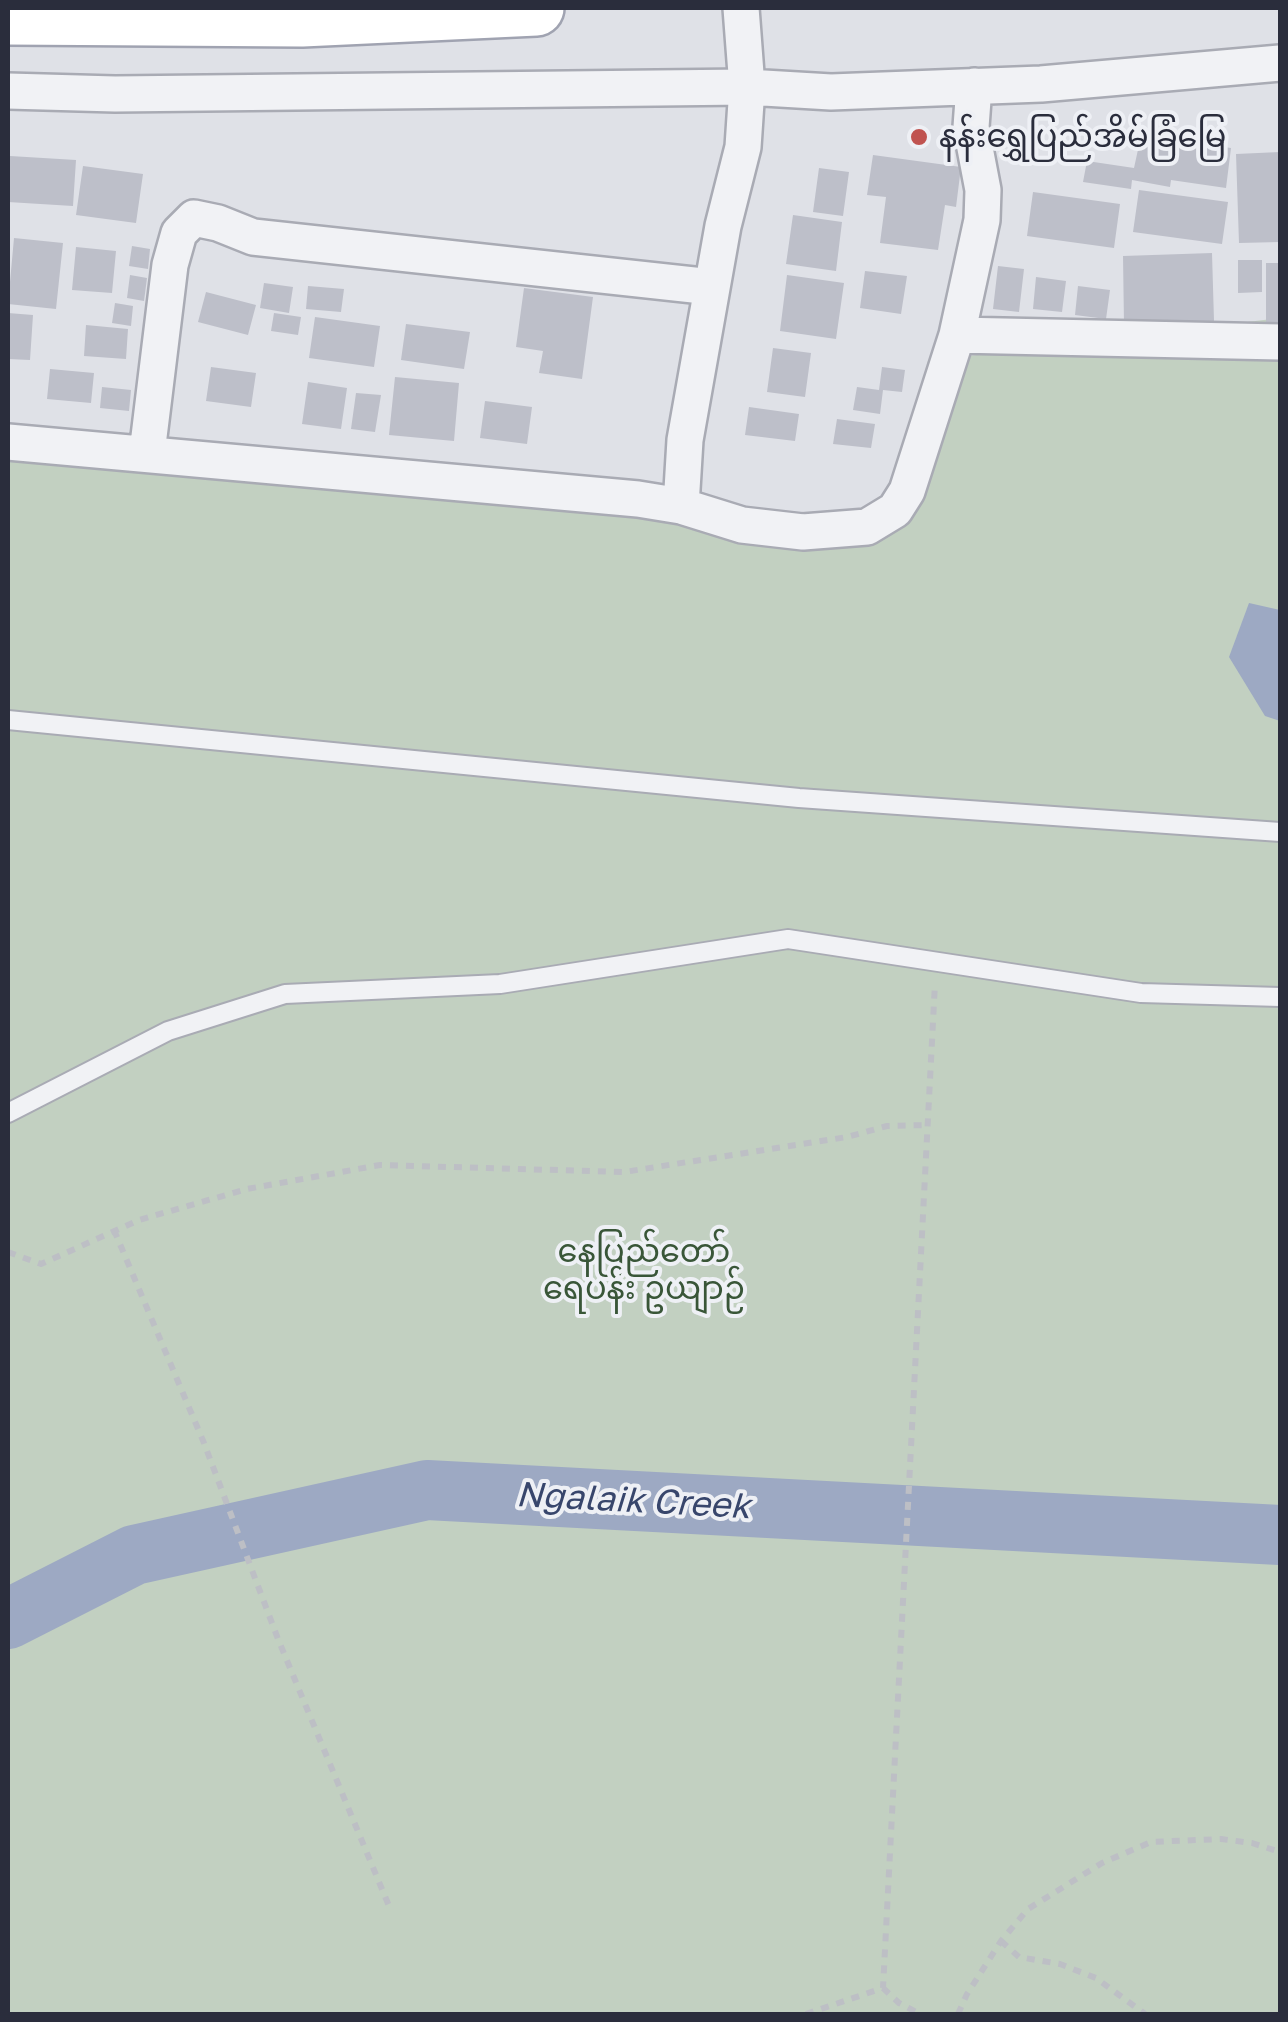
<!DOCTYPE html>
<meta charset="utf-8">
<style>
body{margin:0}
#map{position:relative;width:1288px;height:2022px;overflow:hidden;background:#dfe1e7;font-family:"Golos Text",sans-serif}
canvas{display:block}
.frame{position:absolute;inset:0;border:10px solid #2a2d3c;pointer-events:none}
</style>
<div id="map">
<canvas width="1288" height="2022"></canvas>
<div class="frame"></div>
</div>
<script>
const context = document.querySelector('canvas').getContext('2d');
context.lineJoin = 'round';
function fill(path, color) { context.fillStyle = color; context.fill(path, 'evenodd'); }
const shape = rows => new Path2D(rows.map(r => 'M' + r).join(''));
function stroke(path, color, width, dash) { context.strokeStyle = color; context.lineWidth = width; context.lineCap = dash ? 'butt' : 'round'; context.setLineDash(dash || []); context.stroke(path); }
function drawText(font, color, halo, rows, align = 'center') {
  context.font = font + ' "Golos Text","Noto Sans Myanmar",sans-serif'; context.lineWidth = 8; context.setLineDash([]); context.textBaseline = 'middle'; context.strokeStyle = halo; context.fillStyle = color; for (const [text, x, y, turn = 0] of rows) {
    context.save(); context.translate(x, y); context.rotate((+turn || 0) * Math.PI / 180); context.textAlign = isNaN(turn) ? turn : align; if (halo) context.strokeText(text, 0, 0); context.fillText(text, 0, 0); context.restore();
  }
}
fill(shape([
 [1280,318,1280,2014,8,2014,8,449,898,526,928,361]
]), '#c2d0c1');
fill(shape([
 [1249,603,1280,610,1280,721,1265,716,1229,657]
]), '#9da9c3');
stroke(shape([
 [8,1619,134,1555,427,1490,1280,1535]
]), '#9da9c3', 60);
fill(shape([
 [1176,140,1231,148,1226,188,1171,180,1170,187,1132,180,1131,189,1083,182,1087,161,1134,168,1139,145,1175,152],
 [1280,152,1280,242,1239,243,1236,154],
 [873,155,961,167,956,207,945,205,938,250,880,243,886,197,867,195],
 [10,156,76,160,73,206,8,202],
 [83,166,143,174,136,223,76,215],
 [819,168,849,172,843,216,813,212],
 [1139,190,1228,202,1222,244,1133,232],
 [1033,192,1120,204,1114,248,1027,236],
 [793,215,842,222,836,271,786,264],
 [14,238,63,243,56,309,8,304],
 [132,246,150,249,148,269,129,266],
 [76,247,116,251,112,293,72,290],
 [1212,253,1214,321,1124,324,1123,256],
 [1238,260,1262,260,1262,292,1238,293],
 [1266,263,1280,263,1280,323,1266,324],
 [998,266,1024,269,1019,312,993,309],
 [865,271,907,276,901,314,860,308],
 [130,275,147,278,144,301,127,298],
 [787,275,844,283,836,339,780,331],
 [1036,277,1066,281,1062,312,1033,309],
 [264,283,293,287,289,313,260,308],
 [308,286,344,289,341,312,306,309],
 [1078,286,1110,290,1106,319,1075,315],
 [524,288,593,297,582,379,539,373,543,351,516,347],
 [206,292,256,305,248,335,198,322],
 [115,303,133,306,131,326,112,323],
 [8,313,33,315,30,360,8,359],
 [274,313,301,317,298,335,271,331],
 [315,317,380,326,374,367,309,358],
 [406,324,470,332,464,369,401,360],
 [86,325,128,329,126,359,84,356],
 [773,348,811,353,805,397,767,392],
 [211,367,256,373,251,407,206,401],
 [882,367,905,370,902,392,883,390,880,414,853,410,857,387,879,390],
 [50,369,94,373,91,403,47,399],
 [395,377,459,383,454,441,389,435],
 [308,382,347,388,341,429,302,424],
 [102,387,131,390,129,411,100,408],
 [356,393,381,395,375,432,351,429],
 [485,401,532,407,527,444,480,438],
 [749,407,799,414,795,441,745,435],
 [837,419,875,424,871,448,833,444]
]), '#bdbfc9');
const lane = shape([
 [8,720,799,798,1280,832],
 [8,1113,168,1031,285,994,500,984,788,939,1141,993,1280,997]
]);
const street = shape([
 [8,91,115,94,747,87,831,92,1041,84,1280,63],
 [957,335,1280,342],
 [8,442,638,499,681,506,742,525,803,532,867,527,895,510,907,491,957,335,982,220,983,190,971,127,974,86],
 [147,453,170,265,179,233,194,218,218,223,253,237,712,287],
 [681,506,685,440,723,226,743,147,747,87,741,8]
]);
const primary = shape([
 [8,17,302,19,536,8]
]);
stroke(lane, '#a9abb4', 22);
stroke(street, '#a9abb4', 40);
stroke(primary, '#a0a3b1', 60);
stroke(shape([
 [114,1230,204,1443,278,1639,389,1906],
 [8,1252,41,1264,139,1220,247,1189,380,1165,624,1172,847,1137,887,1126,928,1125],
 [1001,1941,1019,1957,1060,1964,1096,1978,1145,2014],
 [883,1988,899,2003,920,2014],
 [806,2014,883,1988,935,983],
 [958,2014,967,1994,1001,1941,1028,1909,1102,1863,1151,1842,1221,1839,1252,1843,1280,1852]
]), '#bdbfc5', 6, [8, 8]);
stroke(lane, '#f1f2f5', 18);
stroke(street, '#f1f2f5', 35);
stroke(primary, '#fff', 55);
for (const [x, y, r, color] of [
 [919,137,10,"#c05350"]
]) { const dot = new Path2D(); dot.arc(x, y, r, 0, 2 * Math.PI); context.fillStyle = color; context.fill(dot); stroke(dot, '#eef0f5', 4); }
drawText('32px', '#2a2d3c', '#eef0f5', [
 ["နန်းရွှေပြည်အိမ်ခြံမြေ",939,137]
], 'left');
drawText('32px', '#395638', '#eef0f5', [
 ["နေပြည်တော်",644,1252],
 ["ရေပန်း ဥယျာဉ်",644,1289]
]);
drawText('italic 35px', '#38466c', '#eef0f5', [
 ["Ngalaik Creek",633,1501,3]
]);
</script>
